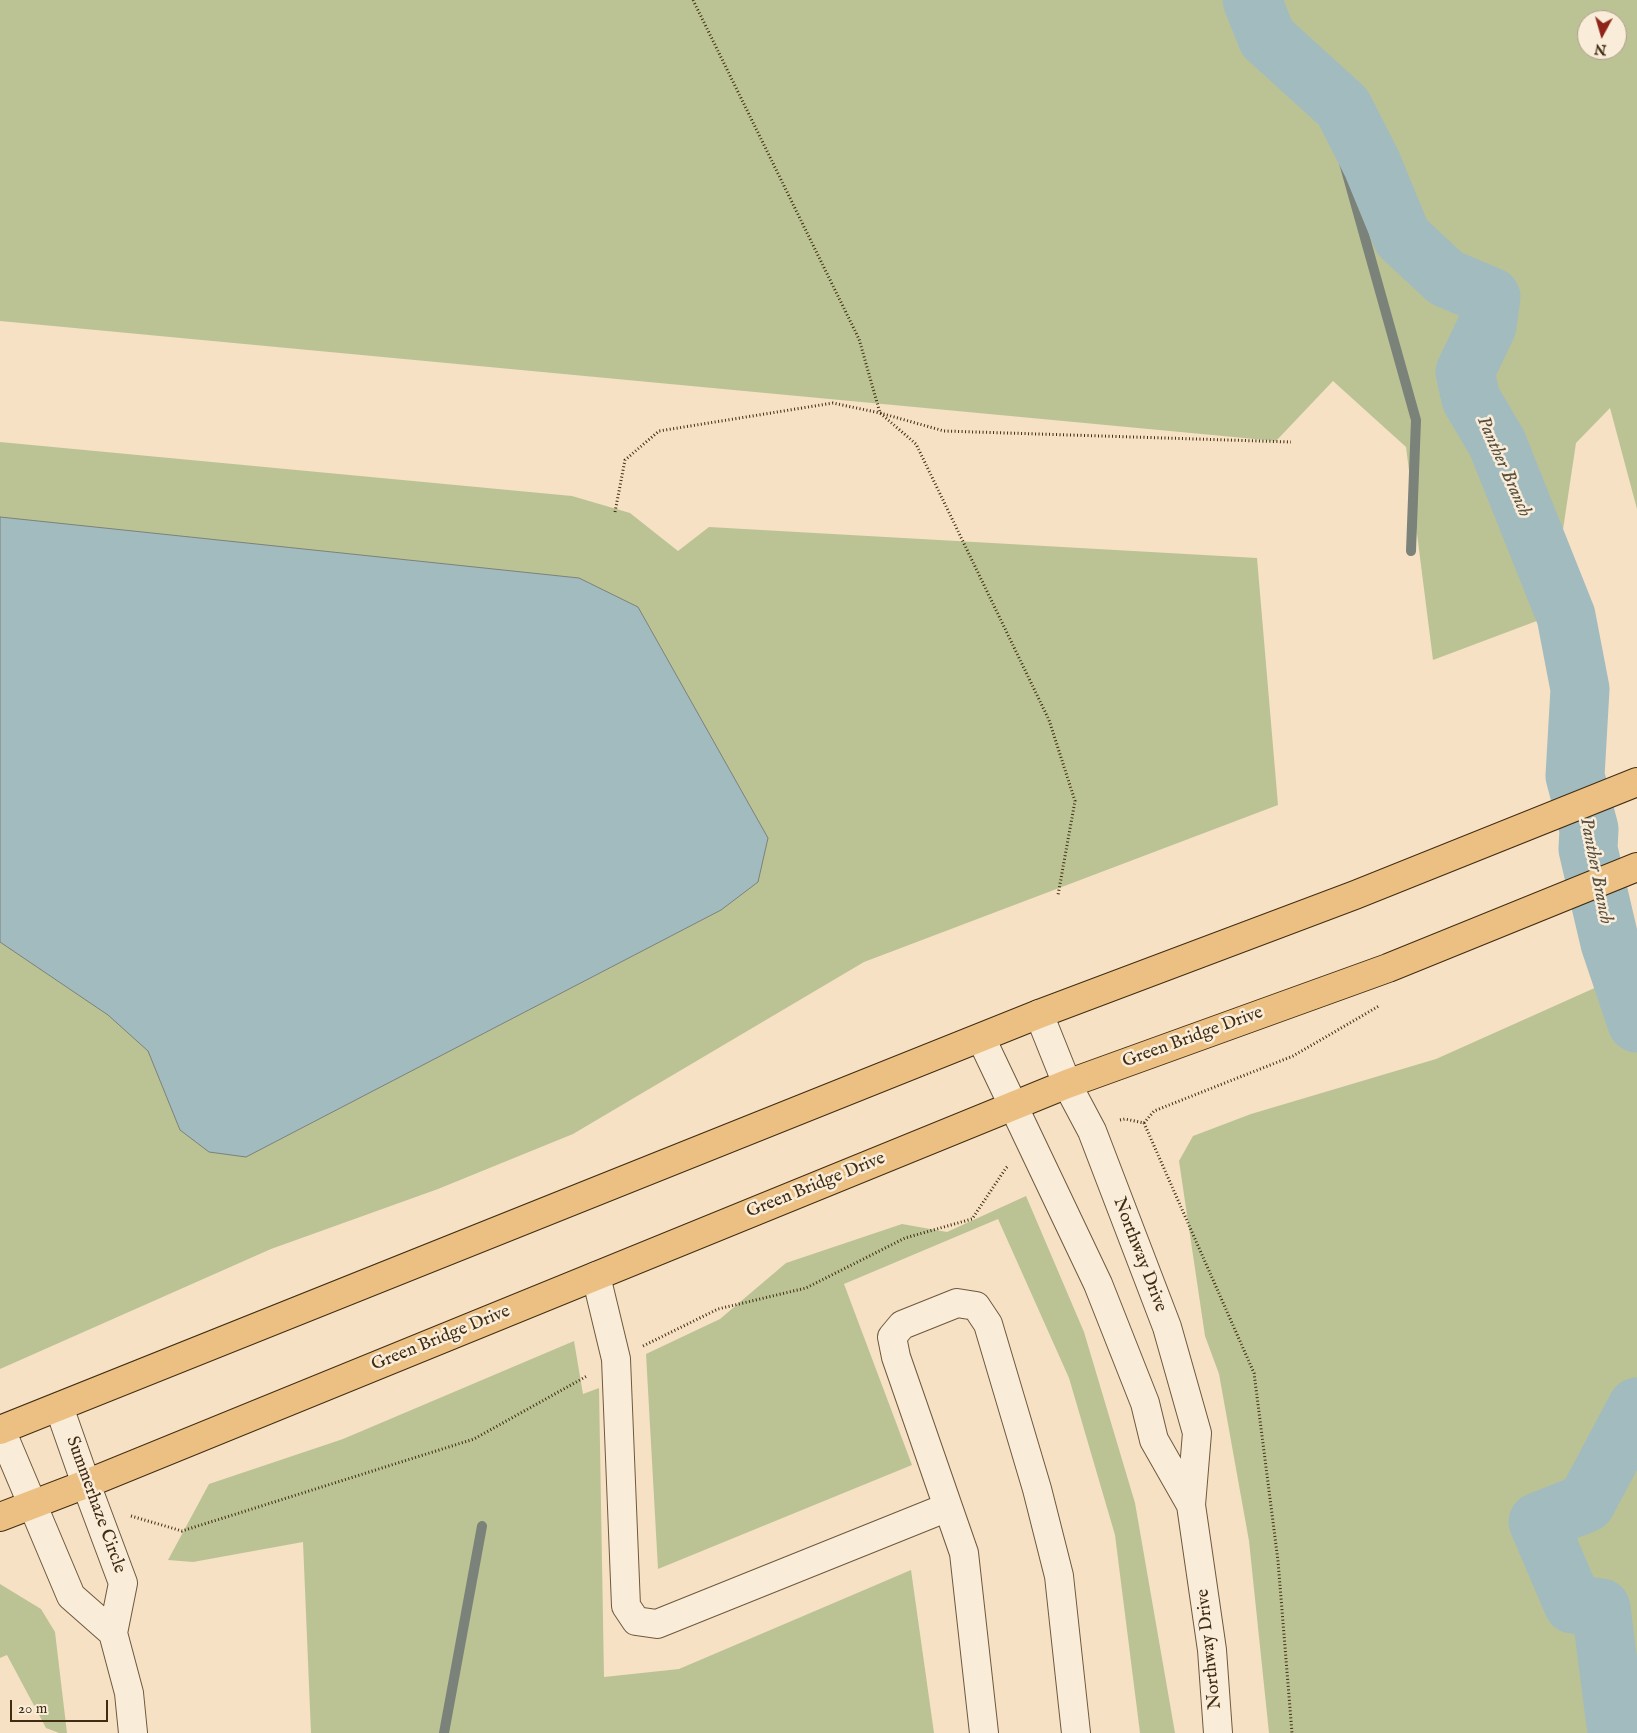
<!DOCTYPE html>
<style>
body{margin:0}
#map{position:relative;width:1637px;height:1733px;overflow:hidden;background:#f6e1c4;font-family:"IM FELL English",serif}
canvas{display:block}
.north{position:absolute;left:1577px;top:10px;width:50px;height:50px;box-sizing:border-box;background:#f9ecd9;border:1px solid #af9f89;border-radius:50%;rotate:186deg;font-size:14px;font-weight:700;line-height:20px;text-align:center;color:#402c12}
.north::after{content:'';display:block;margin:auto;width:18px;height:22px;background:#8f2418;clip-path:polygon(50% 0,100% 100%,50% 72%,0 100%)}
.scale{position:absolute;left:10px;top:1700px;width:98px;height:22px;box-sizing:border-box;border:2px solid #402c12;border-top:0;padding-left:6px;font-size:15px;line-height:18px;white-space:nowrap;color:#402c12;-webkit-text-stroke:4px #f9ecd9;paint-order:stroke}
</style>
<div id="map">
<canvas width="1637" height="1733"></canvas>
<div class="north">N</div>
<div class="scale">20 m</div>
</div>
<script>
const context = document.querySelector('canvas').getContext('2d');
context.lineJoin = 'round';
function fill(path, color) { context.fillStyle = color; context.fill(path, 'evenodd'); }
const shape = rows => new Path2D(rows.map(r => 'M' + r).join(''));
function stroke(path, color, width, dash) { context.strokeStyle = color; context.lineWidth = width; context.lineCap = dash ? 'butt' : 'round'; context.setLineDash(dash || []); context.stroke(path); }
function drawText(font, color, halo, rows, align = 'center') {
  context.font = font + ' "IM FELL English",serif'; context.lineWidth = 5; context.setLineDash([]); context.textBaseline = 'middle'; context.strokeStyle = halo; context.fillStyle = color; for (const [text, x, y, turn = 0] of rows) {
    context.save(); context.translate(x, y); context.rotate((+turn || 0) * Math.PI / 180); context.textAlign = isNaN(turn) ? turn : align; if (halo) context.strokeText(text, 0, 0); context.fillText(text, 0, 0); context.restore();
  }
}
fill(shape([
 [0,0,1637,0,1637,509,1610,408,1576,443,1550,616,1433,660,1406,447,1333,381,1276,441,0,321],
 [1587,20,1617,20,1617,50,1587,50],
 [0,442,572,496,630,513,678,551,709,527,1257,558,1278,805,864,962,573,1134,438,1189,271,1249,0,1369],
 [1637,969,1637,1733,1269,1733,1249,1541,1219,1374,1205,1336,1179,1161,1193,1136,1251,1114,1436,1059],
 [1026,1196,1084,1332,1135,1503,1175,1733,1140,1733,1115,1535,1069,1378,998,1219,844,1284,912,1465,658,1569,646,1354,720,1319,786,1263,902,1224,947,1232],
 [574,1341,583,1394,599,1388,604,1677,679,1669,911,1570,934,1733,311,1733,303,1542,193,1562,168,1560,209,1484,343,1439],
 [0,1584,41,1609,55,1632,67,1733,59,1733,46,1728,7,1655,0,1658]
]), '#bbc395');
const water = shape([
 [0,517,579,578,638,607,768,838,758,882,721,910,246,1157,209,1152,180,1130,148,1051,108,1015,0,942,0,517]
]);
fill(water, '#a2bbbf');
stroke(water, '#7b827a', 1);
stroke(shape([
 [1323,88,1416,420,1411,551],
 [444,1733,482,1526]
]), '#7b827a', 10);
stroke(shape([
 [1252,0,1267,38,1343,107,1372,164,1402,237,1446,278,1491,297,1487,326,1465,372,1471,399,1497,443,1566,616,1580,689,1575,776,1589,829,1588,849,1610,943,1637,1023],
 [1617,1733,1601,1608,1573,1604,1538,1522,1586,1503,1637,1407]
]), '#a2bbbf', 59);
const minor = shape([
 [1039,1014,1067,1084,1092,1131,1167,1327,1197,1433,1191,1505,1212,1650,1218,1733],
 [981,1038,1098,1284,1145,1403,1154,1440,1191,1505],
 [596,1276,616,1359,626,1606,636,1621,657,1624,948,1507,964,1553,984,1733],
 [59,1407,86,1484,123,1583,113,1633,129,1693,133,1733],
 [1,1430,71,1596,113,1633],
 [948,1507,896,1357,892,1337,902,1325,957,1303,976,1306,988,1324,1037,1489,1059,1576,1076,1733]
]);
const major = shape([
 [0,1430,1039,1014,1355,895,1637,782],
 [0,1517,86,1484,1067,1084,1388,968,1637,867]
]);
stroke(minor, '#6e593e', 30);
stroke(major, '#402c12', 30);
stroke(shape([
 [693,0,859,339,880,413,916,444,1049,720,1075,801,1058,895],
 [615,512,625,460,659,431,833,403,880,413,944,431,1291,442],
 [1120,1120,1125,1119,1144,1123,1254,1373,1278,1561,1292,1733],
 [1144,1123,1154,1111,1293,1056,1379,1006],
 [643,1346,718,1309,806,1288,905,1238,972,1219,1006,1168,1008,1166],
 [131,1516,182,1531,474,1439,587,1376]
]), '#402c12', 3, [1, 2.5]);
stroke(minor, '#f9ecd9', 28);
stroke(major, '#ebc082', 28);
drawText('18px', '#402c12', '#f9ecd9', [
 ["Green Bridge Drive",1193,1038,-20],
 ["Green Bridge Drive",816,1186,-22],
 ["Northway Drive",1139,1255,69],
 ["Green Bridge Drive",441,1339,-22],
 ["Summerhaze Circle",95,1505,70],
 ["Northway Drive",1210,1649,-96]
]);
drawText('italic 19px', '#58503d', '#f9ecd9', [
 ["Panther Branch",1503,467,66],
 ["Panther Branch",1595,871,79]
]);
</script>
